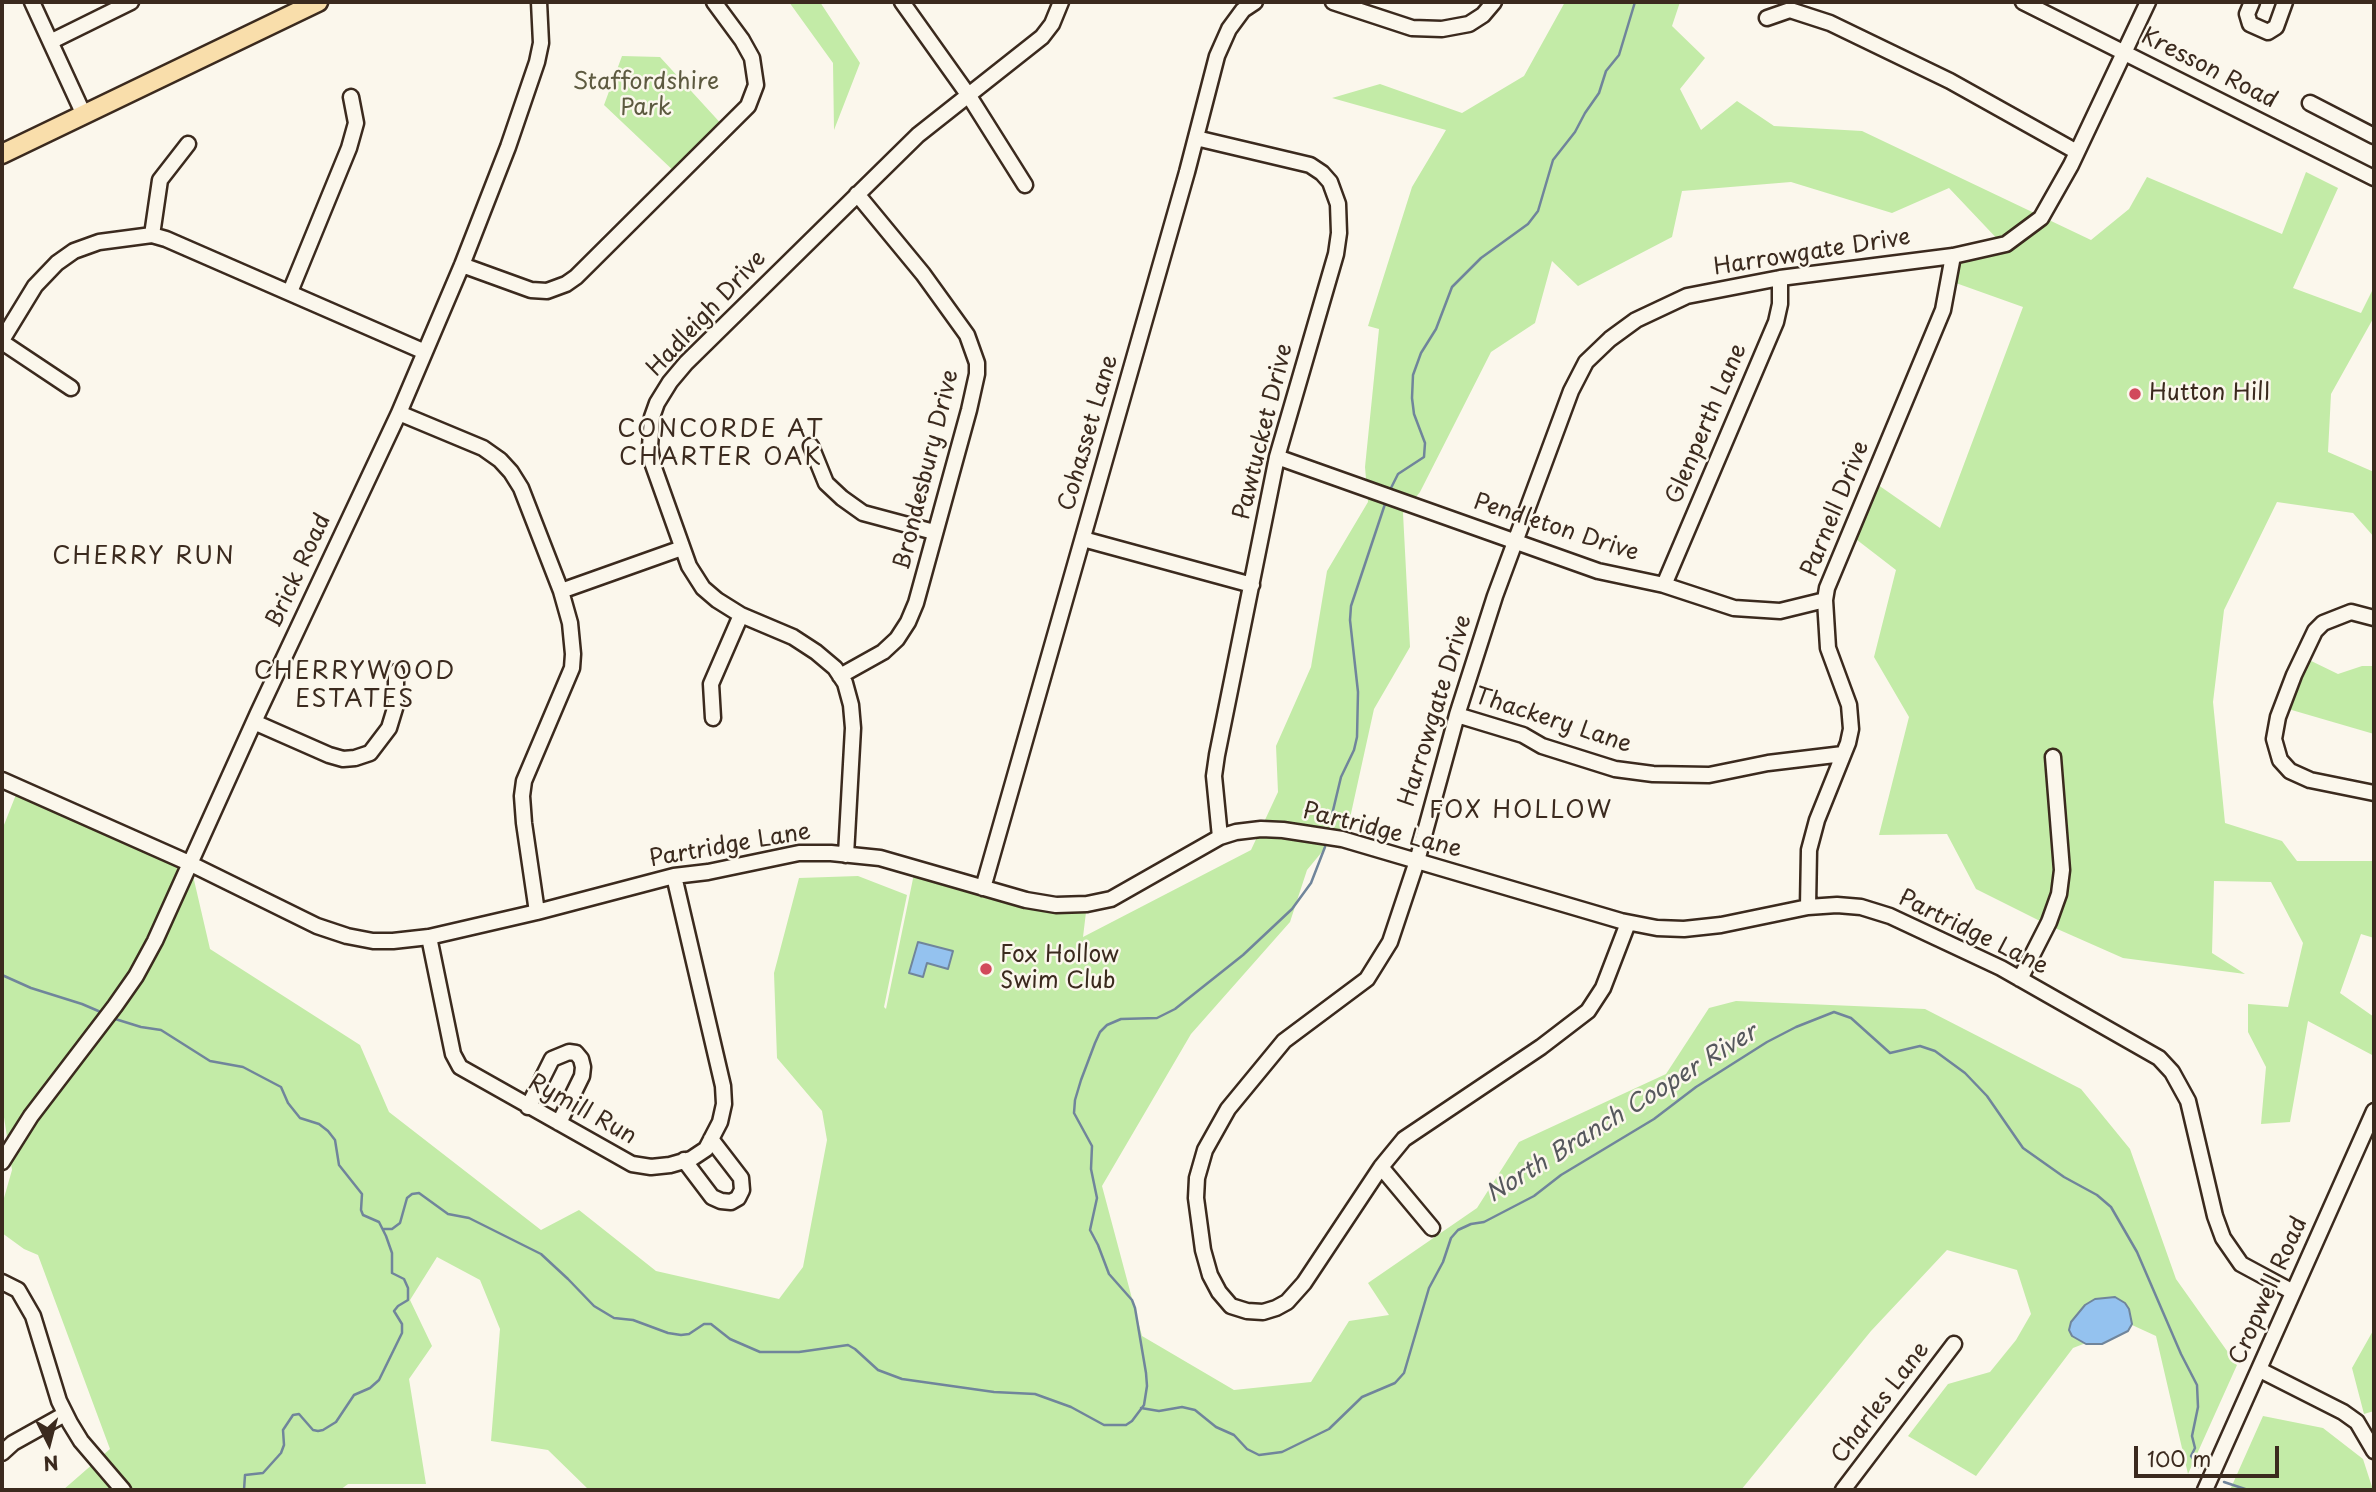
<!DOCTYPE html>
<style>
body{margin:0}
#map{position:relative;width:2376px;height:1492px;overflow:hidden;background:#fbf7ec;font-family:"Playpen Sans",sans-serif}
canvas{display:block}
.frame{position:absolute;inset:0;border:4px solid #3b2a1e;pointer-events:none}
.north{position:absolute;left:14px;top:1408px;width:70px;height:70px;-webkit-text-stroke:5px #fbf7ec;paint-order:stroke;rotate:174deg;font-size:19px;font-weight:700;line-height:28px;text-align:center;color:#3b2a1e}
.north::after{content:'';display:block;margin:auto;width:24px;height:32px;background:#3b2a1e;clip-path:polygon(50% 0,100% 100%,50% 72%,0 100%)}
.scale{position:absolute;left:2134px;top:1446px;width:145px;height:32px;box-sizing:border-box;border:4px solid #3b2a1e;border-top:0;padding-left:9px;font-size:21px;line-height:24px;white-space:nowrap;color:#3b2a1e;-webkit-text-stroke:5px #fbf7ec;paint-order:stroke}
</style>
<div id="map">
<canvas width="2376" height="1492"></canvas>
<div class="frame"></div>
<div class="north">N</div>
<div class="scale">100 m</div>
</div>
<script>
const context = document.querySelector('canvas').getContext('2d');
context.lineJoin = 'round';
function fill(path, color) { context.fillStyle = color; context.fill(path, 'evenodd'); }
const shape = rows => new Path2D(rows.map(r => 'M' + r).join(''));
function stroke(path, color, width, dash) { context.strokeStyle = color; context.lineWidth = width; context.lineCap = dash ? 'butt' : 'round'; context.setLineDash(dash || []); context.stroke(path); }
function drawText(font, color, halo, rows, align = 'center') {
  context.font = font + ' "Playpen Sans",sans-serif'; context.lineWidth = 5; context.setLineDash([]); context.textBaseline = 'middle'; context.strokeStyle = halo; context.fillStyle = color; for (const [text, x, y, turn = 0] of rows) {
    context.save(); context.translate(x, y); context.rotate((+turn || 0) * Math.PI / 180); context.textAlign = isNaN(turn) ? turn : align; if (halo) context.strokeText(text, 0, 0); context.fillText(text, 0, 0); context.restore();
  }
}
fill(shape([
 [789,2,820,2,860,63,834,130,833,63],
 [1565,2,1680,2,1672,26,1705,58,1680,89,1701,130,1737,101,1774,126,1862,131,2091,240,2129,209,2147,177,2282,234,2306,172,2338,188,2293,288,2361,313,2374,287,2374,317,2331,394,2328,452,2374,472,2374,537,2353,513,2277,502,2224,610,2213,702,2225,823,2282,841,2297,861,2372,861,2374,863,2374,938,2361,934,2340,993,2374,1017,2374,1056,2308,1021,2290,1122,2261,1124,2266,1067,2248,1032,2248,1004,2288,1007,2303,943,2271,882,2214,881,2212,953,2245,974,2123,958,2046,924,1976,889,1947,834,1879,835,1909,717,1874,657,1896,570,1848,533,1871,480,1940,528,2023,307,1953,282,1965,254,2003,245,1949,188,1892,213,1791,182,1682,191,1672,237,1578,286,1552,261,1535,323,1491,352,1420,492,1403,513,1410,647,1374,709,1350,818,1307,870,1290,922,1191,1034,1102,1186,1142,1336,1234,1390,1311,1382,1349,1321,1389,1315,1368,1283,1477,1208,1519,1142,1666,1074,1709,1008,1736,1001,1925,1009,2081,1089,2130,1149,2176,1279,2237,1365,2188,1474,2156,1336,2132,1325,2073,1348,1976,1476,1908,1436,1948,1384,1990,1372,2016,1340,2031,1314,2017,1270,1947,1250,1871,1331,1741,1490,589,1490,548,1450,491,1441,500,1329,480,1280,437,1257,410,1300,432,1346,409,1379,426,1484,348,1484,340,1490,63,1490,110,1449,38,1255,24,1249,2,1233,2,1205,12,1170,2,1104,2,830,19,787,191,867,210,949,360,1045,389,1112,541,1230,579,1210,656,1271,779,1299,803,1267,827,1140,822,1111,777,1058,774,973,799,878,858,876,907,895,884,1007,886,1009,915,869,983,888,1087,904,1083,937,1251,850,1278,792,1276,746,1311,667,1327,571,1368,502,1365,467,1379,329,1368,326,1412,187,1446,130,1332,98,1380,84,1462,113,1524,76],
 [622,56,660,57,725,128,678,175,604,105],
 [2303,657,2338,674,2362,666,2374,666,2374,734,2278,706],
 [2374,1329,2374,1411,2364,1414,2352,1368],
 [2263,1416,2323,1428,2363,1459,2373,1490,2230,1490]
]), '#c3eba7');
const water = shape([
 [918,942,953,951,948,969,927,963,923,977,909,973,918,942],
 [2115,1297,2125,1303,2129,1309,2132,1324,2128,1331,2102,1344,2086,1344,2072,1336,2069,1330,2071,1322,2085,1305,2095,1299,2115,1297]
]);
fill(water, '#94c2ef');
stroke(water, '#70859b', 2);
stroke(shape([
 [1390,490,1398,474,1424,457,1425,443,1414,414,1412,398,1413,375,1421,353,1436,329,1452,287,1481,258,1528,224,1538,211,1553,160,1575,132,1585,113,1599,93,1606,71,1619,55,1635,2],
 [1330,823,1341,777,1354,750,1357,737,1358,692,1350,620,1351,606,1386,501],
 [2,975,31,988,82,1004,103,1013],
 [112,1018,141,1027,161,1030,210,1061,243,1067,281,1087,288,1103,300,1118,319,1124,328,1131,335,1140,339,1165,362,1194,361,1210,363,1215,379,1222,386,1236,392,1253,392,1273,404,1279,408,1288,408,1300,398,1306,394,1311,402,1324,402,1333,379,1380,370,1388,354,1395,336,1422,323,1430,318,1431,313,1430,299,1414,293,1415,283,1430,284,1445,281,1453,263,1473,245,1475,244,1490],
 [383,1229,392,1229,400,1223,407,1198,412,1194,419,1193,448,1214,469,1218,541,1254,568,1279,594,1306,614,1318,633,1320,668,1333,681,1335,689,1334,704,1324,711,1324,730,1339,760,1352,799,1352,848,1345,855,1349,878,1370,902,1379,994,1392,1035,1394,1071,1407,1104,1425,1126,1425,1132,1421,1144,1405,1147,1386,1146,1373,1135,1308,1132,1300,1109,1274,1098,1245,1090,1230,1097,1198,1091,1169,1092,1146,1074,1113,1075,1100,1081,1080,1095,1043,1100,1032,1107,1025,1121,1019,1157,1018,1175,1009,1243,955,1292,909,1311,883,1325,847],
 [1141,1408,1159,1411,1182,1407,1195,1410,1216,1427,1234,1435,1247,1449,1259,1455,1282,1452,1329,1429,1362,1397,1395,1383,1404,1373,1429,1288,1443,1262,1451,1238,1458,1230,1471,1224,1484,1222,1534,1196,1561,1175,1654,1119,1696,1087,1767,1042,1796,1027,1834,1012,1851,1018,1890,1053,1920,1046,1935,1051,1965,1073,1987,1096,2023,1148,2064,1177,2097,1195,2111,1207,2137,1252,2181,1354,2197,1385,2198,1407,2192,1436,2195,1448,2191,1456,2199,1467],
 [2224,1482,2248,1490]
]), '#70859b', 2.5);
const minor = shape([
 [32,2,84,115],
 [902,2,969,96,1025,185],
 [1333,2,1412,28,1442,29,1469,24,1483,15,1494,2],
 [2023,2,2374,178],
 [2252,2,2247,14,2250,24,2268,32,2276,27,2285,2],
 [1767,18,1790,10,1830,23,1950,81,2077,152],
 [52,41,131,2],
 [2310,103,2374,136],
 [1196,138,1310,165,1322,173,1330,182,1338,204,1339,233,1336,254,1277,457,1217,755,1214,776,1220,837],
 [152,235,160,180,188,144],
 [462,265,531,290,547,291,566,284,576,277,748,106,756,85,752,58,742,40,714,2],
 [290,292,349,148,356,123,351,97],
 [2,340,35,286,57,263,74,251,99,242,152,235,166,239,425,352],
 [2,342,71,388],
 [399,413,483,448,500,460,511,472,521,488,561,591,570,623,573,654,572,668,524,781,522,796,524,823,537,912],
 [811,446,826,483,842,498,863,513,934,532],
 [1277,457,1598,571,1664,585,1734,608,1780,611,1825,600],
 [1083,539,1252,585],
 [1664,585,1776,322,1780,304,1780,278],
 [561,591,682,548],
 [2374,618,2351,612,2323,623,2315,631,2294,675,2278,717,2274,739,2280,760,2290,771,2310,780,2374,793],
 [840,676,883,652,897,639,908,622,916,603,969,410,977,374,977,363,967,335,923,274,857,194],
 [1457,715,1523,735,1542,746,1615,769,1653,774,1709,775,1768,763,1843,754],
 [713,718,711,684,741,615],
 [254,722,329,755,343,759,355,758,370,753,389,728,396,705,396,672],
 [2,780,189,863,317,926,347,936,373,941,393,941,429,937,537,912,674,876,708,872,799,853,831,853,880,858,1026,900,1056,905,1087,904,1111,899,1220,837,1236,832,1261,829,1283,830,1342,839,1621,921,1657,928,1684,929,1721,925,1808,907,1837,905,1861,907,1890,916,2001,968,2159,1058,2172,1072,2188,1101,2215,1216,2223,1238,2241,1264,2293,1292],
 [846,855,853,728,851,705,845,683,835,668,816,652,793,637,741,615,717,600,703,588,689,566,653,465,650,447,652,417,657,403,670,382,686,363,918,135,1042,37,1052,24,1061,2],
 [983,888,1187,172,1217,56,1229,29,1243,10,1255,2],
 [1808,907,1809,850,1817,820,1848,743,1851,729,1849,705,1828,648,1825,600,1827,588,1943,310,1953,256],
 [1628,923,1603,988,1588,1011,1541,1047,1404,1139,1381,1167,1304,1283,1287,1302,1276,1308,1263,1312,1247,1311,1231,1306,1219,1292,1210,1275,1203,1250,1196,1198,1197,1178,1205,1150,1228,1109,1284,1041,1367,979,1390,942,1417,861,1457,715,1495,596,1571,391,1586,362,1610,339,1636,320,1687,296,1780,278,1953,256,2006,244,2041,218,2071,165,2148,2],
 [429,937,453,1054,460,1067,632,1164,651,1167,670,1165,691,1159,706,1149,720,1122,724,1104,723,1086,674,876],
 [2020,979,2049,922,2059,894,2062,870,2053,757],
 [528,1107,552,1059,569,1052,576,1053,581,1059,583,1067,582,1076,559,1123],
 [684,1160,712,1197,721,1201,731,1202,738,1198,742,1190,741,1178,711,1139],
 [2,1162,31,1116,115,1006,136,976,155,941,258,713,399,413,462,265,508,147,537,62,541,43,539,2],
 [1381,1167,1432,1228],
 [2,1282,18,1290,33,1316,59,1401,70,1423,81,1441,123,1490],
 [2260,1370,2343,1412,2357,1422,2374,1451],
 [2,1453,13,1443,65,1414],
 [1843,1490,1954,1344],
 [2205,1490,2374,1111]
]);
const major = shape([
 [2,154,318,2]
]);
stroke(minor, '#3b2a1e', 19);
stroke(major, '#3b2a1e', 23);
stroke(minor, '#fbf7ec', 14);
stroke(major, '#f9deab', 18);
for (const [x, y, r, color] of [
 [2135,394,7,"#d1495b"],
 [986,969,7,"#d1495b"]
]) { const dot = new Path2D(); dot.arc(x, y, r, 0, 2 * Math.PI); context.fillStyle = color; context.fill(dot); stroke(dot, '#fbf7ec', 2.5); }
drawText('23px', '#3b2a1e', '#fbf7ec', [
 ["Kresson Road",2209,69,27],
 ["Harrowgate Drive",1812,253,-9],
 ["Hadleigh Drive",707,314,-47],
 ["Glenperth Lane",1707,424,-67],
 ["Pawtucket Drive",1264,432,-76],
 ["Cohasset Lane",1089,433,-74],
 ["Brondesbury Drive",927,470,-76],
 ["Parnell Drive",1836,509,-68],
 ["Pendleton Drive",1556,528,18],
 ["Brick Road",299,571,-65],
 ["Harrowgate Drive",1436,711,-73],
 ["Thackery Lane",1553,721,18],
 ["Partridge Lane",1382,831,14],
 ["Partridge Lane",730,846,-10],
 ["Partridge Lane",1973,933,26],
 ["Rymill Run",582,1110,29],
 ["Cropwell Road",2269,1291,-66],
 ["Charles Lane",1881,1403,-53]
]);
drawText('23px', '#5d5a40', '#fbf7ec', [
 ["Staffordshire",646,83],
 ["Park",646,109]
]);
drawText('23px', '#3b2a1e', '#fbf7ec', [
 ["Hutton Hill",2149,394],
 ["Fox Hollow",1000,956],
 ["Swim Club",1000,982]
], 'left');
context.letterSpacing = '2px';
drawText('24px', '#3b2a1e', '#fbf7ec', [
 ["CONCORDE AT",721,430],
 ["CHARTER OAK",721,458],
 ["CHERRY RUN",144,557],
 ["CHERRYWOOD",355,672],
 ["ESTATES",355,700],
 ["FOX HOLLOW",1521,811]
]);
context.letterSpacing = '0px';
drawText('italic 24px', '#56585d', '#fbf7ec', [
 ["North Branch Cooper River",1622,1114,-32]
]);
</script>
